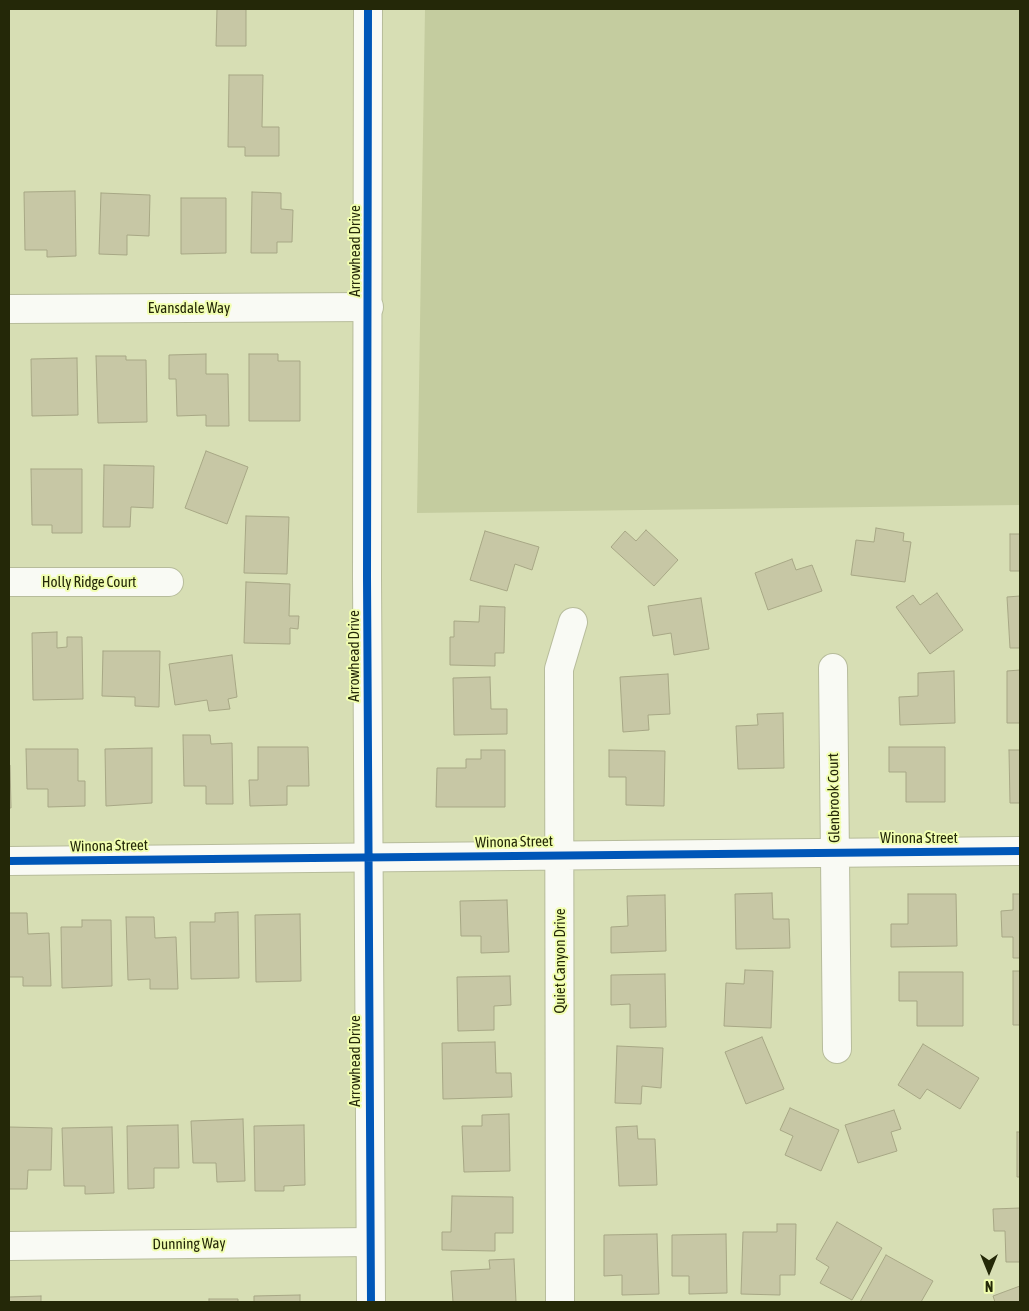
<!DOCTYPE html>
<style>
body{margin:0}
#map{position:relative;width:1029px;height:1311px;overflow:hidden;background:#d7deb4;font-family:"Asap Condensed",sans-serif}
canvas{display:block}
.frame{position:absolute;inset:0;border:10px solid #242808;pointer-events:none}
.north{position:absolute;left:964px;top:1246px;width:50px;height:50px;-webkit-text-stroke:4px #f1feb0;paint-order:stroke;rotate:180deg;font-size:14px;font-weight:700;line-height:20px;text-align:center;color:#242808}
.north::after{content:'';display:block;margin:auto;width:18px;height:22px;background:#242808;clip-path:polygon(50% 0,100% 100%,50% 72%,0 100%)}
</style>
<div id="map">
<canvas width="1029" height="1311"></canvas>
<div class="frame"></div>
<div class="north">N</div>
</div>
<script>
const context = document.querySelector('canvas').getContext('2d');
context.lineJoin = 'round';
function fill(path, color) { context.fillStyle = color; context.fill(path, 'evenodd'); }
const shape = rows => new Path2D(rows.map(r => 'M' + r).join(''));
function stroke(path, color, width, dash) { context.strokeStyle = color; context.lineWidth = width; context.lineCap = dash ? 'butt' : 'round'; context.setLineDash(dash || []); context.stroke(path); }
function drawText(font, color, halo, rows, align = 'center') {
  context.font = font + ' "Asap Condensed",sans-serif'; context.lineWidth = 4; context.setLineDash([]); context.textBaseline = 'middle'; context.strokeStyle = halo; context.fillStyle = color; for (const [text, x, y, turn = 0] of rows) {
    context.save(); context.translate(x, y); context.rotate((+turn || 0) * Math.PI / 180); context.textAlign = isNaN(turn) ? turn : align; if (halo) context.strokeText(text, 0, 0); context.fillText(text, 0, 0); context.restore();
  }
}
fill(shape([
 [425,9,1020,9,1020,505,417,513]
]), '#c4cc9f');
const building = shape([
 [217,9,246,9,246,46,216,46,217,9],
 [229,75,263,75,262,127,279,127,279,156,245,156,245,147,228,147,229,75],
 [75,191,76,256,47,257,47,250,25,250,24,192,75,191],
 [252,192,281,193,281,209,293,210,292,242,277,242,277,253,251,253,252,192],
 [101,193,150,195,149,236,127,235,127,255,99,254,101,193],
 [181,198,226,198,226,253,181,254,181,198],
 [206,354,206,374,228,374,229,426,206,426,206,415,177,416,176,379,169,379,169,355,206,354],
 [249,354,278,354,278,361,300,361,300,421,249,421,249,354],
 [96,356,126,356,126,360,146,360,147,422,98,423,96,356],
 [77,358,78,415,32,416,31,359,77,358],
 [206,451,248,467,227,524,185,508,206,451],
 [104,465,154,466,153,508,131,507,130,527,103,527,104,465],
 [31,469,82,469,82,533,52,533,52,525,32,525,31,469],
 [246,516,289,517,287,574,244,573,246,516],
 [876,528,904,533,903,541,911,542,905,582,851,575,856,540,874,542,876,528],
 [646,530,678,560,654,586,611,547,625,531,636,541,646,530],
 [485,531,539,547,532,570,515,564,507,591,470,580,485,531],
 [1010,534,1020,534,1020,571,1010,571,1010,534],
 [792,559,796,570,812,565,822,591,768,610,755,573,792,559],
 [246,582,290,584,289,616,299,616,298,629,290,628,290,644,244,643,246,582],
 [937,593,963,630,930,654,896,607,913,595,920,605,937,593],
 [1020,596,1020,648,1010,648,1007,597,1020,596],
 [701,598,709,649,674,655,671,633,653,636,648,606,701,598],
 [480,606,505,607,504,653,495,653,495,666,450,665,450,637,454,637,454,621,479,622,480,606],
 [57,632,57,648,67,647,67,637,82,637,83,699,33,700,32,633,57,632],
 [103,651,160,651,159,707,135,706,135,697,102,696,103,651],
 [232,655,237,697,228,699,230,709,209,711,207,700,175,705,169,664,232,655],
 [1020,670,1020,723,1007,723,1007,671,1020,670],
 [954,671,955,723,900,725,899,697,918,696,918,673,954,671],
 [668,674,670,714,648,715,649,730,623,732,620,677,668,674],
 [490,677,491,709,507,709,507,734,454,735,453,678,490,677],
 [783,713,784,768,738,769,736,726,758,725,757,714,783,713],
 [183,735,210,735,211,744,232,743,233,804,206,804,206,786,184,786,183,735],
 [258,747,308,747,309,786,287,786,287,805,250,806,249,780,258,780,258,747],
 [889,747,945,747,945,802,906,802,906,772,889,772,889,747],
 [152,748,152,803,106,806,105,749,152,748],
 [26,749,78,749,78,781,85,781,85,806,48,807,48,789,27,789,26,749],
 [481,750,505,750,505,807,436,807,437,768,466,768,466,759,481,759,481,750],
 [609,750,665,751,664,806,626,805,626,777,609,777,609,750],
 [1009,750,1020,750,1020,803,1010,803,1009,750],
 [9,765,10,765,11,808,9,808,9,765],
 [772,893,773,919,789,919,790,948,736,949,735,894,772,893],
 [908,894,956,894,957,946,891,947,891,924,908,924,908,894],
 [1013,894,1020,894,1020,958,1013,958,1013,937,1002,937,1001,911,1013,910,1013,894],
 [665,895,666,951,611,953,611,927,628,926,627,896,665,895],
 [507,900,509,952,481,953,481,936,461,936,460,901,507,900],
 [238,912,239,978,191,979,190,922,215,922,215,913,238,912],
 [9,913,27,913,28,934,49,933,51,986,23,986,23,977,9,977,9,913],
 [300,914,301,981,256,982,255,915,300,914],
 [126,917,154,917,155,938,176,937,178,989,150,989,150,979,128,980,126,917],
 [82,920,111,920,112,986,62,988,61,927,82,927,82,920],
 [745,970,773,971,771,1028,724,1026,726,983,744,984,745,970],
 [1013,971,1020,971,1020,1025,1013,1025,1013,971],
 [899,972,963,972,963,1026,917,1026,917,1001,899,1001,899,972],
 [665,974,666,1027,630,1028,630,1004,611,1005,611,975,665,974],
 [510,976,511,1005,494,1006,494,1030,458,1031,457,977,510,976],
 [762,1037,784,1089,746,1104,725,1052,762,1037],
 [495,1042,496,1073,511,1073,512,1097,443,1099,442,1043,495,1042],
 [923,1044,979,1078,960,1109,927,1089,920,1099,898,1085,923,1044],
 [617,1046,663,1048,661,1088,642,1086,641,1104,615,1103,617,1046],
 [790,1108,839,1130,821,1171,785,1155,793,1136,780,1130,790,1108],
 [894,1110,901,1129,891,1132,897,1151,858,1163,845,1125,894,1110],
 [509,1114,510,1171,464,1172,462,1126,482,1126,482,1115,509,1114],
 [243,1119,245,1181,217,1182,216,1163,193,1163,191,1121,243,1119],
 [178,1125,179,1168,154,1168,154,1188,128,1189,127,1126,178,1125],
 [304,1125,305,1185,284,1186,284,1191,255,1191,254,1126,304,1125],
 [637,1126,638,1139,655,1139,657,1185,619,1186,616,1127,637,1126],
 [9,1127,52,1128,51,1170,28,1170,27,1189,9,1189,9,1127],
 [112,1127,114,1193,85,1194,85,1186,64,1186,62,1128,112,1127],
 [1017,1132,1020,1132,1020,1177,1017,1177,1017,1132],
 [452,1196,513,1197,513,1233,495,1233,495,1251,442,1250,442,1232,451,1232,452,1196],
 [1020,1208,1020,1262,1006,1262,1005,1231,994,1231,993,1209,1020,1208],
 [837,1222,882,1248,852,1300,820,1283,829,1267,816,1259,837,1222],
 [777,1224,796,1224,795,1275,780,1275,780,1295,741,1294,743,1232,777,1232,777,1224],
 [657,1234,659,1294,622,1295,622,1275,604,1276,604,1235,657,1234],
 [726,1234,727,1293,689,1294,689,1276,672,1276,672,1235,726,1234],
 [886,1255,933,1281,921,1302,860,1302,886,1255],
 [514,1259,516,1302,453,1302,451,1271,490,1269,489,1260,514,1259],
 [1020,1286,1020,1302,995,1302,993,1296,1020,1286],
 [300,1295,300,1302,254,1302,254,1296,300,1295],
 [41,1296,41,1302,9,1302,9,1297,41,1296],
 [209,1299,238,1299,238,1302,209,1302,209,1299]
]);
fill(building, '#c7c7a5');
stroke(building, '#a7a785', 1);
const minor = shape([
 [9,309,369,307],
 [9,582,169,582],
 [833,668,837,1049],
 [9,861,1020,851],
 [9,1246,370,1242],
 [560,1302,559,669,573,622]
]);
const major = shape([
 [368,9,367,576,371,1302]
]);
stroke(minor, '#b7bc9b', 30);
stroke(major, '#b7bc9b', 30);
stroke(minor, '#f9faf4', 28);
stroke(major, '#f9faf4', 28);
stroke(shape([
 [368,9,367,576,371,1302],
 [9,861,1020,851]
]), '#0057b8', 8);
drawText('15px', '#242808', '#f1feb0', [
 ["Arrowhead Drive",355,251,-90],
 ["Evansdale Way",189,308],
 ["Holly Ridge Court",89,582],
 ["Arrowhead Drive",354,656,-90],
 ["Glenbrook Court",834,798,-91],
 ["Winona Street",919,838],
 ["Winona Street",514,842,-1],
 ["Winona Street",109,846,-1],
 ["Quiet Canyon Drive",560,961,-90],
 ["Arrowhead Drive",355,1061,-90],
 ["Dunning Way",189,1244,-1]
]);
</script>
